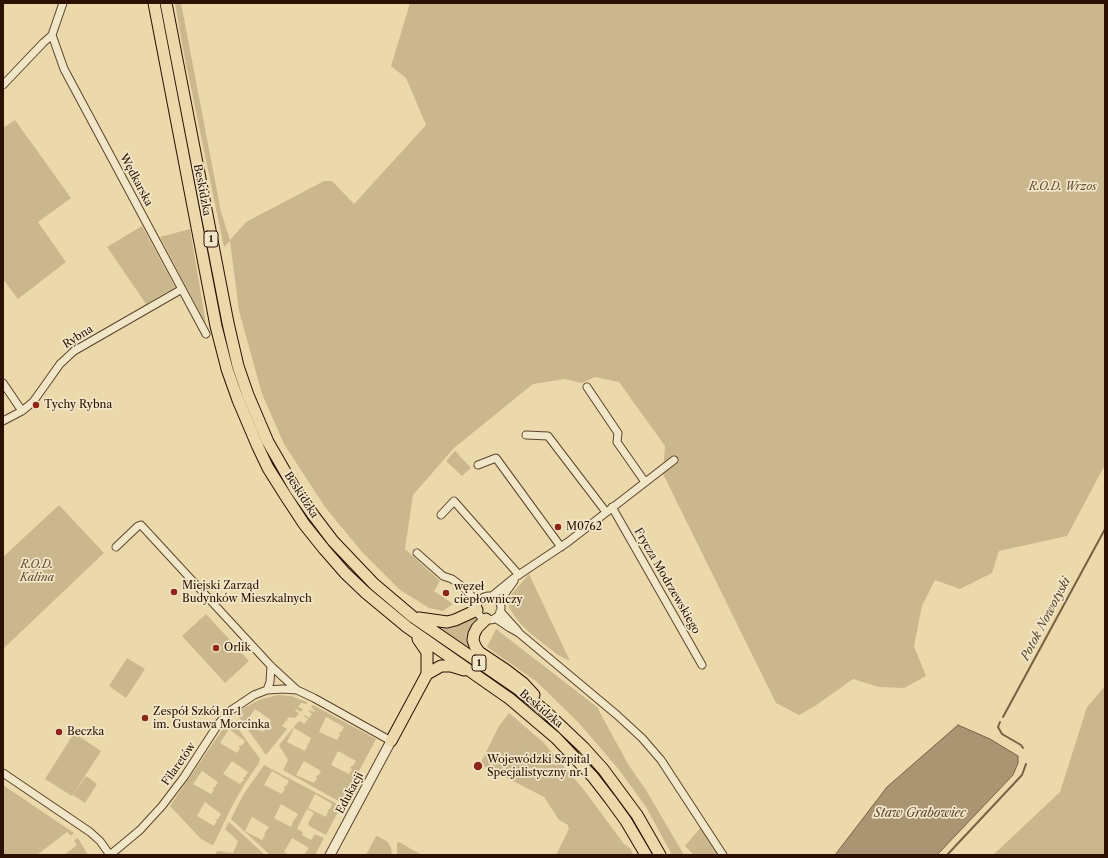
<!DOCTYPE html>
<meta charset="utf-8">
<style>
body{margin:0}
#map{position:relative;width:1108px;height:858px;overflow:hidden;background:#ebd9ab;font-family:"Libre Caslon Text",serif}
canvas{display:block}
.frame{position:absolute;inset:0;border:4px solid #2c1102;pointer-events:none}
</style>
<div id="map">
<canvas width="1108" height="858"></canvas>
<div class="frame"></div>
</div>
<script>
const context = document.querySelector('canvas').getContext('2d');
context.lineJoin = 'round';
function fill(path, color) { context.fillStyle = color; context.fill(path, 'evenodd'); }
const shape = rows => new Path2D(rows.map(r => 'M' + r).join(''));
function stroke(path, color, width, dash) { context.strokeStyle = color; context.lineWidth = width; context.lineCap = dash ? 'butt' : 'round'; context.setLineDash(dash || []); context.stroke(path); }
function drawText(font, color, halo, rows, align = 'center') {
  context.font = font + ' "Libre Caslon Text",serif'; context.lineWidth = 3.5; context.setLineDash([]); context.textBaseline = 'middle'; context.strokeStyle = halo; context.fillStyle = color; for (const [text, x, y, turn = 0] of rows) {
    context.save(); context.translate(x, y); context.rotate((+turn || 0) * Math.PI / 180); context.textAlign = isNaN(turn) ? turn : align; if (halo) context.strokeText(text, 0, 0); context.fillText(text, 0, 0); context.restore();
  }
}
fill(shape([
 [175,3,181,3,221,212,230,240,246,222,324,181,332,181,354,204,426,125,406,78,391,66,410,3,1105,3,1105,465,1067,536,999,551,992,573,960,589,935,580,922,606,914,646,926,676,904,688,879,687,853,679,815,706,799,715,776,703,663,474,665,446,619,382,595,377,582,383,565,379,533,384,454,448,413,495,405,549,440,581,434,591,453,604,443,611,429,608,400,590,362,552,325,507,284,444,262,394,239,311,230,241,224,247,221,233,183,49],
 [15,120,71,198,38,222,66,262,18,299,3,279,3,128],
 [142,226,175,287,146,304,107,247],
 [190,229,206,324,160,237],
 [455,451,471,468,462,476,446,461],
 [59,505,104,553,3,649,3,557],
 [529,574,570,661,558,655,531,634,519,622,509,608,510,596],
 [206,614,249,661,225,683,182,636],
 [475,614,480,620,476,654,434,626],
 [496,629,597,707,628,764,646,790,684,855,672,855,646,807,620,771,579,723,537,682,487,647],
 [127,658,145,669,126,698,109,686],
 [1105,686,1105,855,993,855,1060,792,1087,707],
 [277,695,291,696,307,702,307,704,301,703,298,707,303,709,301,712,296,709,295,710,299,714,295,718,289,717,282,726,287,729,266,755,239,717,237,712,259,700],
 [255,709,271,720,268,725,266,724,265,726,266,727,263,732,246,722],
 [313,705,376,739,342,803,283,770,288,760,280,747,279,745,298,722,300,721,304,724,308,719,304,716,305,715,309,718,312,714,308,711,310,710,314,712,315,711,311,707],
 [326,717,344,727,341,732,340,732,339,734,340,735,337,740,319,732],
 [294,728,311,738,309,743,307,744,308,745,305,751,287,742],
 [338,751,356,761,353,766,351,766,350,768,352,769,349,774,331,765],
 [304,761,321,771,318,776,317,775,316,777,317,778,314,783,296,775],
 [509,713,543,742,584,790,624,844,631,849,633,855,556,855,569,829,568,827,568,825,559,820,544,797,480,764,499,726],
 [229,720,232,720,234,723,260,759,259,763,244,785,231,808,214,844,212,845,201,839,170,806],
 [229,729,245,741,242,746,240,745,239,747,240,748,237,753,220,743],
 [232,761,248,772,245,777,243,778,244,780,240,784,223,774],
 [202,771,218,782,215,787,214,787,213,789,214,790,211,794,193,784],
 [205,802,221,814,218,819,216,819,215,820,217,821,214,826,197,816],
 [74,733,101,751,72,796,45,779],
 [264,765,341,806,326,835,309,826,308,823,314,813,307,809,297,829,303,832,302,835,311,840,315,834,324,838,315,855,304,855,309,848,292,838,284,852,290,855,270,855,231,819,243,795],
 [272,771,289,781,286,786,285,786,283,788,285,789,282,794,264,785],
 [315,794,332,804,330,809,329,809,326,817,308,808],
 [281,804,298,814,295,819,294,819,291,827,274,818],
 [252,817,269,827,264,834,265,835,262,840,245,831],
 [86,776,97,784,85,803,73,795],
 [3,785,74,833,71,836,67,832,37,855,3,855],
 [229,822,265,855,215,855,217,851,233,853,238,841,225,829],
 [701,827,719,855,694,855,685,846],
 [377,836,388,842,391,848,392,855,366,855,375,838],
 [78,838,88,855,64,855,77,845,74,840],
 [399,842,422,855,397,855,397,843]
]), '#cbb78e');
const water = shape([
 [958,725,990,739,1018,756,1018,763,1013,775,937,855,835,855,887,787,958,725]
]);
fill(water, '#aa9572');
stroke(water, '#786045', 1);
stroke(shape([
 [1003,717,1105,529],
 [1000,722,998,727,1002,734,1021,745,1023,748],
 [947,855,1022,775,1026,764]
]), '#786045', 2);
const minor = shape([
 [52,35,64,69,206,334],
 [3,85,43,43,52,35,63,3],
 [3,383,22,411],
 [587,387,618,433,617,442,645,482],
 [3,421,22,411,33,402,60,364,74,351,182,289],
 [526,435,548,436,606,512],
 [478,465,496,458,561,547],
 [612,507,702,665],
 [441,515,454,501,519,575],
 [116,547,138,526,141,525,271,666,297,690],
 [417,553,443,576,452,579,464,588,478,603],
 [492,596,514,578,568,542,674,460],
 '477 608a12 12 0 1 1 24 0a12 12 0 1 1-24 0Z',
 [499,602,514,581],
 [500,611,518,631],
 [495,618,510,628,519,633,617,715,642,738,661,760,723,855],
 [267,690,270,682,271,666],
 [3,773,90,832,100,841,110,855,140,830,162,806,184,777,219,723,230,711,254,695,267,690,283,689,297,690,314,698,391,741]
]);
const tertiary = shape([
 [330,855,391,741]
]);
const primary = shape([
 [154,3,216,326,227,369,238,400,258,447,268,468,285,495,304,524,324,549,345,573,366,593,407,627,510,699,556,738,593,777,610,799,626,821,646,855],
 [166,3,228,323,238,366,248,395,268,442,279,461,295,489,314,516,333,541,374,584,413,617,518,689,544,710,584,748,603,769,637,815,660,855],
 [419,618,447,622,455,620,477,610],
 [486,619,477,628,474,634,473,640,475,646,479,652,506,670,523,683,534,695],
 [427,674,441,666,451,666,464,670],
 [391,741,427,674,427,652,418,639]
]);
stroke(minor, '#5c432c', 9);
stroke(tertiary, '#5c432c', 11);
stroke(primary, '#2c1102', 13);
stroke(minor, '#f2e6c8', 7);
stroke(tertiary, '#f2e6c8', 9);
stroke(primary, '#ebd9ab', 11);
for (const [x, y, r, color] of [
 [36,405,4,"#8f2418"],
 [558,527,4,"#8f2418"],
 [174,592,4,"#8f2418"],
 [446,593,4,"#8f2418"],
 [216,648,4,"#8f2418"],
 [145,718,4,"#8f2418"],
 [59,732,4,"#8f2418"],
 [478,766,5,"#8f2418"]
]) { const dot = new Path2D(); dot.arc(x, y, r, 0, 2 * Math.PI); context.fillStyle = color; context.fill(dot); stroke(dot, '#f2e6c8', 1.5); }
for (const [x, y, w] of [
 [211,239,14],
 [479,663,14]
]) { const box = new Path2D(); box.roundRect(x - w / 2, y - 8, w, 16, 3); context.fillStyle = '#f2e6c8'; context.fill(box); stroke(box, '#2c1102', 1); }
drawText('bold 10px', '#2c1102', null, [
 ["1",211,239],
 ["1",479,663]
]);
drawText('11px', '#2c1102', '#f2e6c8', [
 ["Wędkarska",136,180,62],
 ["Beskidzka",202,190,79],
 ["Rybna",78,337,-32],
 ["Beskidzka",301,495,57],
 ["Frycza Modrzewskiego",667,581,60],
 ["Beskidzka",541,709,40],
 ["Filaretów",179,764,-55],
 ["Edukacji",350,793,-62]
]);
drawText('italic 11px', '#644b33', '#f2e6c8', [
 ["R.O.D. Wrzos",1063,187],
 ["R.O.D.",37,565],
 ["Kalina",37,578]
]);
drawText('11px', '#2c1102', '#f2e6c8', [
 ["Tychy Rybna",44,405],
 ["M0762",566,527],
 ["Miejski Zarząd",182,586],
 ["Budynków Mieszkalnych",182,599],
 ["węzeł",454,587],
 ["ciepłowniczy",454,600],
 ["Orlik",224,648],
 ["Zespół Szkół nr 1",153,712],
 ["im. Gustawa Morcinka",153,725],
 ["Beczka",67,732],
 ["Wojewódzki Szpital",487,760],
 ["Specjalistyczny nr 1",487,773]
], 'left');
drawText('italic 12px', '#5e462f', '#f2e6c8', [
 ["Potok Nowotyski",1046,619,-62],
 ["Staw Grabowiec",920,814]
]);
</script>
